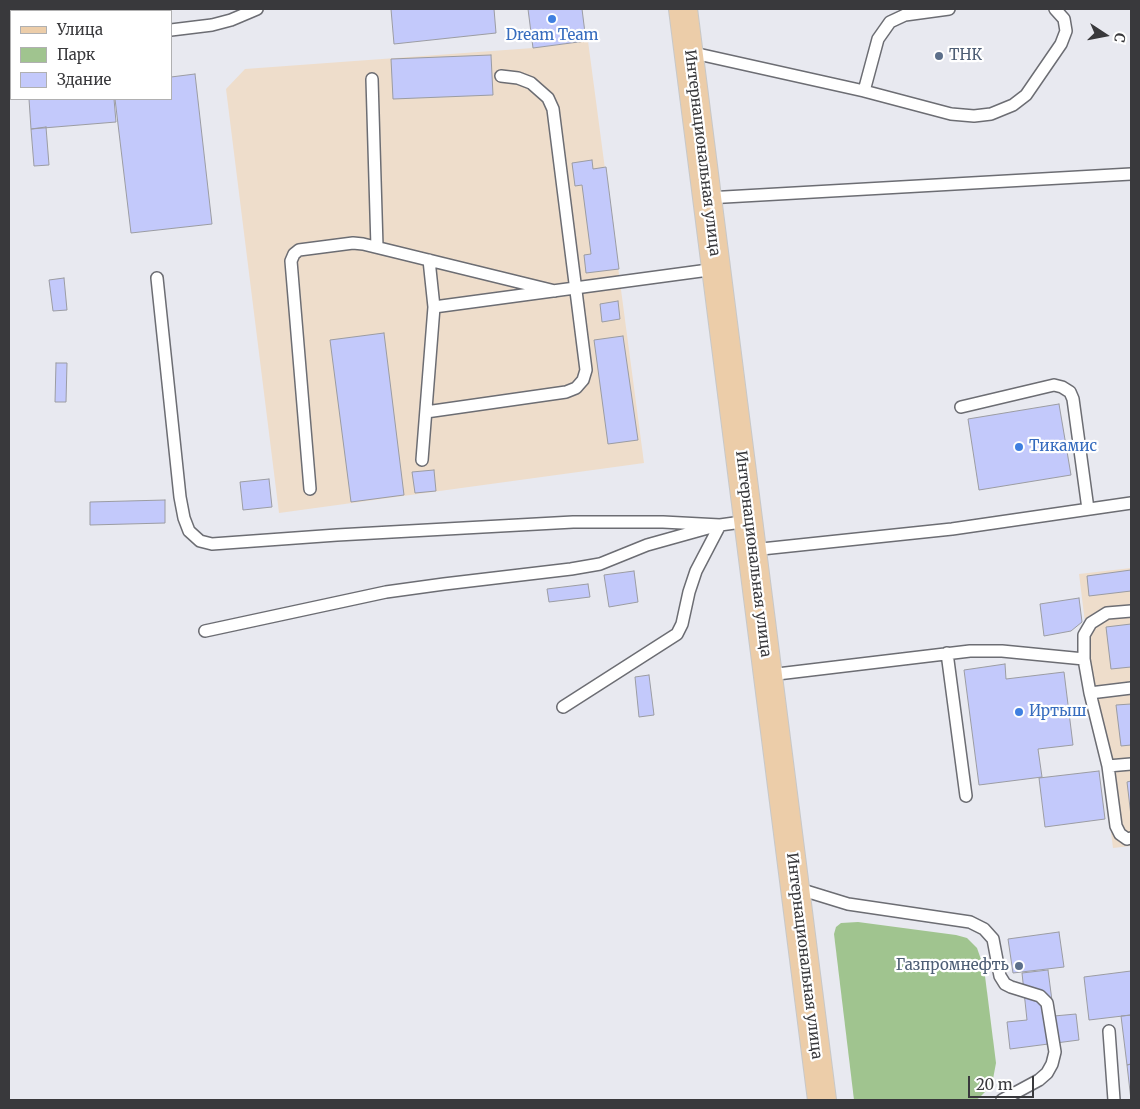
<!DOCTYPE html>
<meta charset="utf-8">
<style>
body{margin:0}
#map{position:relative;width:1140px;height:1109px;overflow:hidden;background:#e8e9f0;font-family:Merriweather,serif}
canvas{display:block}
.frame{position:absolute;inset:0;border:10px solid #39393c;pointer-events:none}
.legend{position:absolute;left:10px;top:10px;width:162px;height:90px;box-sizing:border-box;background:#fff;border:1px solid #b0b0b1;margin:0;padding:6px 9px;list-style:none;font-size:15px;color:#39393c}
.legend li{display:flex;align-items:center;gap:10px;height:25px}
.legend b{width:25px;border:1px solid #b0b0b1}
.north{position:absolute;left:1080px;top:10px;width:50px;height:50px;-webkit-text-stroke:4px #fff;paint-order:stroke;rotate:101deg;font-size:14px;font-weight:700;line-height:20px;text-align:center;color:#39393c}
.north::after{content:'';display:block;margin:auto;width:18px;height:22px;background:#39393c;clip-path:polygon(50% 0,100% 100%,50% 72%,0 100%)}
.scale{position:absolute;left:968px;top:1076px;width:66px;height:22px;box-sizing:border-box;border:2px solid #39393c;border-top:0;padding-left:6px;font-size:15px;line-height:18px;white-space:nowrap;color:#39393c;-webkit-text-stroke:4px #fff;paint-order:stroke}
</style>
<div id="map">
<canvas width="1140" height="1109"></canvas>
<div class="frame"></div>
<ul class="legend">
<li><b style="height:6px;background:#eccda9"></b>Улица</li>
<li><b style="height:14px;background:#a0c48f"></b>Парк</li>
<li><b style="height:14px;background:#c3c9fb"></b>Здание</li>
</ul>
<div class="north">С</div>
<div class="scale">20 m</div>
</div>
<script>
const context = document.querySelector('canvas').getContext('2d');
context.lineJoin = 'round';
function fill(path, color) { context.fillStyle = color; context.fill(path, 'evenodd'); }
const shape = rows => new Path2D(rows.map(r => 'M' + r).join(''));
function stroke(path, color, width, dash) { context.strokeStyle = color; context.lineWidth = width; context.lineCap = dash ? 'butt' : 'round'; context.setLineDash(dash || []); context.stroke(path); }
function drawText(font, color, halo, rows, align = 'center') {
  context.font = font + ' Merriweather,serif'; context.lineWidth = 4.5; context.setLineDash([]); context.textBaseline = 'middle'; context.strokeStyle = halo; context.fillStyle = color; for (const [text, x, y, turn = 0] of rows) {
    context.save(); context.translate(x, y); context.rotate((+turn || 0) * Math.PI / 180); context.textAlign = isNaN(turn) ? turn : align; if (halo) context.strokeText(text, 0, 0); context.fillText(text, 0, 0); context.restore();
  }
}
fill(shape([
 [588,41,644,463,279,513,226,89,245,69,533,48],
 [1131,568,1131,846,1113,848,1079,574]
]), '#eeddcb');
fill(shape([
 [858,922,956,935,967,938,977,948,984,968,996,1063,993,1079,987,1090,979,1098,976,1100,854,1100,834,934,836,927,841,923]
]), '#a0c48f');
const building = shape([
 [391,9,494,9,496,33,394,44,391,9],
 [528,9,582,9,586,41,533,48,528,9],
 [491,55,493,95,393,99,391,59,491,55],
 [195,74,212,224,131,233,115,99,171,99,171,77,195,74],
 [29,99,114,99,116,122,31,129,29,99],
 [46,127,49,165,34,166,31,129,46,127],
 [592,160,593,169,606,167,619,269,586,273,584,255,591,254,582,185,575,186,572,163,592,160],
 [64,278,67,310,53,311,49,280,64,278],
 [618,301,620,319,602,322,600,304,618,301],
 [384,333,404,495,351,502,330,340,384,333],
 [623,336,638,440,608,444,594,340,623,336],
 [56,363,67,363,66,402,55,402,56,363],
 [1059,404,1071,475,979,490,968,419,1059,404],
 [434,470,436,491,415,493,412,472,434,470],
 [269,479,272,507,243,510,240,482,269,479],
 [165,500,165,523,90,525,90,502,165,500],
 [1131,570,1131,591,1089,596,1087,576,1131,570],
 [634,571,638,602,609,607,604,575,634,571],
 [588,584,590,597,549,602,547,589,588,584],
 [1079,598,1082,622,1071,631,1044,636,1040,604,1079,598],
 [1131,624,1131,667,1111,669,1106,627,1131,624],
 [1005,664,1006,679,1064,672,1073,745,1038,749,1042,777,979,785,964,670,1005,664],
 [649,675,654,715,639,717,635,677,649,675],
 [1131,704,1131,745,1121,746,1116,705,1131,704],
 [1099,771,1105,819,1045,827,1039,778,1099,771],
 [1131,781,1131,816,1127,782,1131,781],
 [1059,932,1064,967,1013,973,1008,939,1059,932],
 [1048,970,1054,1016,1076,1014,1079,1040,1010,1049,1007,1022,1027,1020,1022,973,1048,970],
 [1131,971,1131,1015,1089,1020,1084,977,1131,971],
 [1131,1015,1131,1064,1127,1065,1121,1016,1131,1015],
 [1131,1064,1131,1100,1127,1065,1131,1064]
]);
fill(building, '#c3c9fb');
stroke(building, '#9b9ca2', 1);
const lane = shape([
 [171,30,212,25,231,20,257,9],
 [689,52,864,91,951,114,974,116,991,114,1013,105,1026,95,1061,44,1066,31,1064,19,1055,9],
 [372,79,377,247],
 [864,91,878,39,890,22,905,15,949,9],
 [707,198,1131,174],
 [429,260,434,307],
 [157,278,180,497,184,518,189,531,200,541,212,544,337,535,573,522,663,522,720,525,749,521],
 [961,407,1054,385,1062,387,1070,392,1073,399,1088,509],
 [426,412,566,392,576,388,583,380,586,370,553,109,548,98,531,83,518,78,501,76],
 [422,460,434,307,716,269],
 [310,489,291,261,294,254,299,250,353,243,363,244,555,291],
 [752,550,952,529,1131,503],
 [205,631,386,592,444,584,571,569,600,564,647,545,708,528],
 [947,653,966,796],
 [1084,659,1090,693],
 [769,675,970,651,1002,651,1084,659,1084,635,1091,623,1107,613,1131,611],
 [563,707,677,634,682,624,689,592,696,571,720,525],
 [1131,764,1108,766,1116,826,1120,834,1127,839,1131,838],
 [1108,766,1090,693,1131,688],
 [796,888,848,904,970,922,984,929,993,939,1000,976,1005,984,1011,987,1040,996,1047,1003,1055,1052,1052,1064,1047,1073,1039,1080,1002,1100],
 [1109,1031,1114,1100]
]);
const primary = shape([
 [683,9,822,1100]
]);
stroke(lane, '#6c6d73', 14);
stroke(primary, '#c8c8c8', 30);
stroke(lane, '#fff', 11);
stroke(primary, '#eccda9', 28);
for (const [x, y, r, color] of [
 [552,19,5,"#3f7fe0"],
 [939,56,5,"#5c6f8a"],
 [1019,447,5,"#3f7fe0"],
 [1019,712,5,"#3f7fe0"],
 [1019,966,5,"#5c6f8a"]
]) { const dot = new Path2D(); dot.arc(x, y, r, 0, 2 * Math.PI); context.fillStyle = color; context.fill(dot); stroke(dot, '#fff', 2); }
drawText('15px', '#366cbe', '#fff', [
 ["Dream Team",552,36,"center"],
 ["Тикамис",1029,447],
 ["Иртыш",1029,712]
], 'left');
drawText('15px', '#4e5e75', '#fff', [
 ["ТНК",949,56],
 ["Газпромнефть",1009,966,"right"]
], 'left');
drawText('15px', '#39393c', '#fff', [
 ["Интернациональная улица",702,153,83],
 ["Интернациональная улица",753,554,83],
 ["Интернациональная улица",804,956,83]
]);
</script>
